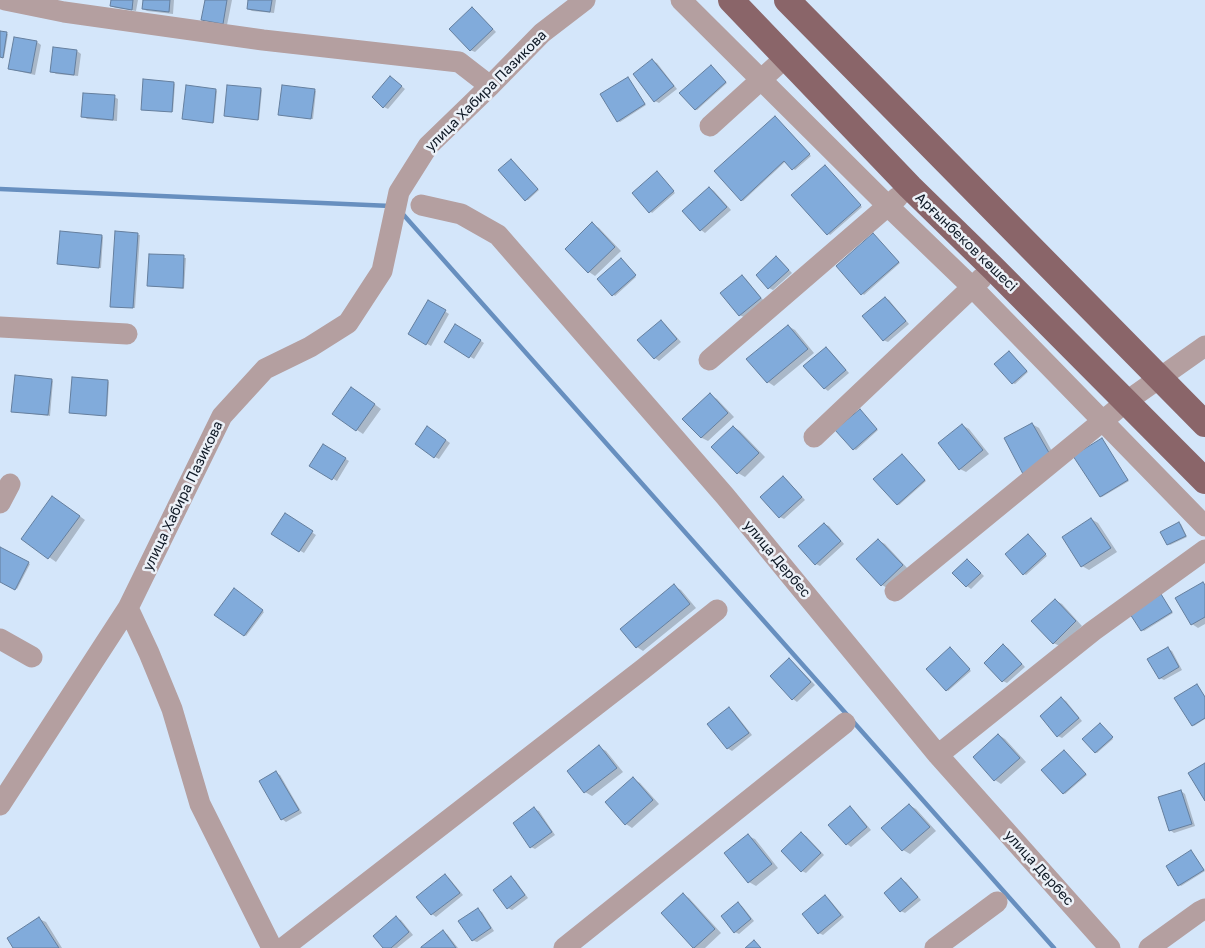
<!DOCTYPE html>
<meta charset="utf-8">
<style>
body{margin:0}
canvas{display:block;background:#d4e6fa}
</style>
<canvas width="1205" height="948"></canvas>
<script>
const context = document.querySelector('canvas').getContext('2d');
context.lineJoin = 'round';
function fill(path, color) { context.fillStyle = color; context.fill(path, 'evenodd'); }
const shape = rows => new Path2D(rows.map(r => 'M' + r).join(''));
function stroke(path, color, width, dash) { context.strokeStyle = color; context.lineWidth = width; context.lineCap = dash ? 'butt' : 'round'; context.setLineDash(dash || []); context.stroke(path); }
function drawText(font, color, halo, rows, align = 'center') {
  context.font = font + ' "Golos Text",sans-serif'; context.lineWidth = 5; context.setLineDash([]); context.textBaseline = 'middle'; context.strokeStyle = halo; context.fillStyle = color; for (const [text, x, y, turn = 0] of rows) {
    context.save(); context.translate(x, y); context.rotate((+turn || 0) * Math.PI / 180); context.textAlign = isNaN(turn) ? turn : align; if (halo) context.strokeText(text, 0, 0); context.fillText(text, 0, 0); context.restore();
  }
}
fill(shape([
 [112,0,138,0,136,11,116,8,111,6],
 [144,0,174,0,173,14,147,11,143,9],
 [206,0,232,0,227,25,207,21,203,19],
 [249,0,276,0,274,13,252,11,248,9],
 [472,9,476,11,496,32,475,52,470,50],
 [0,32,8,34,4,58,0,57],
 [37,42,41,45,35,75,13,70,9,68],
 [54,49,77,51,81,54,78,76,56,74,52,71],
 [652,61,657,63,677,89,659,103,655,101],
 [713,67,727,83,697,110,695,109],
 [628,78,646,105,620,122,618,121],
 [394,80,405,89,388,109,384,107],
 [174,83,175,84,173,112,144,110],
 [261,89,262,90,259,120,225,116],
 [216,90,217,91,214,123,183,118],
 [314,90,316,91,313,119,281,115],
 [114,97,118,99,117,121,87,119,83,116],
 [776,118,811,156,795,170,786,161,743,201,741,200],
 [513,161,539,190,528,200,526,200],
 [827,168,862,207,830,235,793,195],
 [658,174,675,193,652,213,634,193],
 [710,188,714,191,731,210,705,233,701,230],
 [592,224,599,228,621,251,595,276,589,272],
 [116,232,140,235,135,308,113,307],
 [102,236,103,237,101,268,59,264],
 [875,236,900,263,864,295,837,266],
 [150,255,186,258,184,289,148,286],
 [776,258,780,260,792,273,773,290,769,288],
 [622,261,636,277,615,296,599,279],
 [742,276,746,279,764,301,744,317,739,315],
 [885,298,889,300,909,324,888,342,883,340],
 [429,301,449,314,431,346,409,334],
 [661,321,665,324,681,342,659,361,655,358],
 [456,325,484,343,474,359,446,342],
 [788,326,795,330,814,353,774,386,768,382],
 [826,348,830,351,849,373,828,391,824,388],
 [1011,354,1028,372,1015,384,1013,383],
 [52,380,53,381,50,416,14,412],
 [108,381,109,382,107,416,71,413],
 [358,392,381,409,363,434,333,414],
 [710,395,717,399,734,417,708,441,702,438,684,419],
 [861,411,878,430,856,450,854,449],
 [1032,424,1039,428,1058,462,1005,439],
 [962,425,969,429,989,454,966,472,960,469],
 [734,427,740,431,765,457,745,477,738,473,713,447],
 [432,430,450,443,439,459,435,457],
 [1103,441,1129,481,1102,497,1100,496],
 [323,445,349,461,337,481,311,465],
 [904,456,926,481,899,505,897,504],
 [783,477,787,480,805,500,784,519,780,517],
 [59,501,85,520,56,562,22,538],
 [285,515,316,535,304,553,273,534],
 [1091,519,1098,523,1117,552,1089,570,1082,566],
 [1179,523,1181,524,1187,537,1170,545,1168,544,1162,532],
 [824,524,829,526,844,544,820,566,816,564],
 [1030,536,1047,556,1026,575,1024,574],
 [878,540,885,544,909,570,889,589,882,585],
 [0,548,30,564,17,589,0,580],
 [967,560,971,563,984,576,971,589,967,586,954,573],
 [1203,584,1205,585,1205,624,1198,628,1192,624],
 [674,586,681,590,696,608,643,651,637,647],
 [234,590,264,612,246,636,216,615],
 [1161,595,1173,613,1144,631,1142,630],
 [1055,600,1062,604,1082,626,1060,646,1053,643],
 [1003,646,1008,648,1025,667,1007,683,1003,681],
 [1168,649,1172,651,1182,670,1164,680,1160,678],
 [952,650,971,671,948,691,947,690],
 [793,662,815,685,797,702,793,699,771,676],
 [1197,685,1205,697,1205,719,1194,726,1193,725],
 [1062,699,1066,701,1082,721,1062,738,1058,736],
 [729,709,733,711,752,735,732,751,727,748],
 [1101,725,1113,739,1097,753,1095,752],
 [999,735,1005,739,1026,762,1001,784,995,780],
 [599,747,606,751,623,772,592,796,585,792],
 [1066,752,1087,775,1065,794,1064,793],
 [276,773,280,775,302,813,286,822,282,819],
 [633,779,640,783,659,804,632,828,626,824],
 [1181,791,1185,794,1195,826,1174,833,1170,830],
 [909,805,916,809,936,831,910,854,903,850,883,828],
 [850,808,854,810,871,830,851,847,847,844,830,825],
 [534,809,539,811,555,835,535,849,531,847],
 [801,834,806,836,824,855,806,873,802,871],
 [748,836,755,839,778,868,756,886,749,882],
 [1191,851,1205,871,1181,886,1179,885],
 [445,876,449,878,463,895,436,917,432,914,418,897],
 [511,878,515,880,528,898,512,910,508,908],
 [901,880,906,882,921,900,905,913,901,911],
 [683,895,689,898,721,933,705,948,695,948,663,913],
 [825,896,829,899,844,917,823,935,819,933],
 [738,904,742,906,754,921,739,934,735,932],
 [478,910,482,912,494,931,477,942,472,940],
 [396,918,401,920,413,935,397,948,384,948],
 [39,919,46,922,62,948,15,948],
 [443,932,447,934,458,948,423,948]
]), '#0003');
stroke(shape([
 [0,189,391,206],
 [401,212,1054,948]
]), '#678fbf', 4.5);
const building = shape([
 [111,0,133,0,132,10,110,6,111,0],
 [143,0,170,0,169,12,142,9,143,0],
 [205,0,227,0,223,24,201,20,205,0],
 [248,0,272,0,270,12,247,9,248,0],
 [472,7,493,29,470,51,449,29,472,7],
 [0,31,7,32,3,58,0,57,0,31],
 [14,37,37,41,31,73,8,69,14,37],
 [53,47,77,50,74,75,50,72,53,47],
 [652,59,674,86,654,102,633,74,652,59],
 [711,65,726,82,695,110,679,93,711,65],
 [390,76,402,86,383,108,372,97,390,76],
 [628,77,645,104,617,122,600,94,628,77],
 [143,79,174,82,172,112,141,110,143,79],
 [186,85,216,89,213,123,182,119,186,85],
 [227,85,261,88,258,120,224,116,227,85],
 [282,85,315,89,311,119,278,115,282,85],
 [83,93,115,95,113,120,81,117,83,93],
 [775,116,810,154,792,170,784,161,741,201,714,171,775,116],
 [511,159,538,189,525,201,498,170,511,159],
 [825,165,861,205,827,235,791,195,825,165],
 [657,171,674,191,649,213,632,193,657,171],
 [709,187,727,207,700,231,682,211,709,187],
 [592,222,615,247,588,273,565,249,592,222],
 [60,231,102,235,99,268,57,264,60,231],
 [115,231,138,233,133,308,110,307,115,231],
 [873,233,899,262,861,295,836,266,873,233],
 [149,254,184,255,183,288,147,286,149,254],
 [776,256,789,270,768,289,756,275,776,256],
 [621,258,636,275,612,296,597,279,621,258],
 [742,275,761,298,739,316,720,293,742,275],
 [885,297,906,321,883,341,862,316,885,297],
 [428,300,446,310,426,345,408,334,428,300],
 [661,320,677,339,654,359,637,340,661,320],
 [455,324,481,340,469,358,444,342,455,324],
 [788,325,808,349,767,383,746,359,788,325],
 [826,347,846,370,824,389,803,366,826,347],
 [1009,351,1027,371,1012,384,994,364,1009,351],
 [15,375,52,379,48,415,11,412,15,375],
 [72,377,108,380,106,416,69,413,72,377],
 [351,387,375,404,356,431,332,414,351,387],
 [710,393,728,413,701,438,682,419,710,393],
 [860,409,877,429,853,450,835,430,860,409],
 [1032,423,1052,458,1023,474,1004,438,1032,423],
 [962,424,983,450,959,470,938,443,962,424],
 [427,426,446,440,434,458,415,444,427,426],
 [733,426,759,453,737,474,711,447,733,426],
 [1102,438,1128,480,1100,497,1073,456,1102,438],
 [323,444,346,458,332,480,309,466,323,444],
 [902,454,925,480,897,505,873,479,902,454],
 [783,476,802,497,779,518,760,497,783,476],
 [52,496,80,516,48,559,21,539,52,496],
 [285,513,313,531,299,552,271,534,285,513],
 [1091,518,1111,548,1081,567,1062,537,1091,518],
 [1179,522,1186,536,1167,545,1160,532,1179,522],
 [824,523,841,541,815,565,798,546,824,523],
 [1028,534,1046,554,1023,575,1005,554,1028,534],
 [878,539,903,565,881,586,856,559,878,539],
 [0,547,29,562,15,590,0,582,0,547],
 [967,559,981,573,966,587,952,573,967,559],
 [1203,582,1205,585,1205,617,1191,625,1175,598,1203,582],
 [674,584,690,604,636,648,620,629,674,584],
 [234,588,263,610,244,636,214,615,234,588],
 [1161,594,1172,612,1141,631,1130,614,1161,594],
 [1055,599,1076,621,1053,644,1031,621,1055,599],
 [1003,644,1022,664,1002,682,984,663,1003,644],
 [950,647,970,669,946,691,926,669,950,647],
 [1168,647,1179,667,1159,679,1147,659,1168,647],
 [789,658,811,682,792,700,770,676,789,658],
 [1197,684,1205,697,1205,718,1192,726,1174,698,1197,684],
 [1061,697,1079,718,1057,737,1040,716,1061,697],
 [729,707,749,733,727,749,707,724,729,707],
 [1100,723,1113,737,1095,753,1082,739,1100,723],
 [998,734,1020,758,994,781,973,757,998,734],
 [599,745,617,768,584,793,567,771,599,745],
 [1064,750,1086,774,1063,794,1041,770,1064,750],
 [1205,763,1205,801,1188,773,1205,763],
 [276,771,299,810,281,820,259,781,276,771],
 [633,777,653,800,625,825,605,802,633,777],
 [1181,790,1192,824,1169,831,1158,797,1181,790],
 [909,804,930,827,902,851,881,828,909,804],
 [850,806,867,827,846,845,828,825,850,806],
 [534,807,552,832,530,848,513,823,534,807],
 [801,832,821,853,801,872,781,851,801,832],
 [748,834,772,864,748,883,724,853,748,834],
 [1191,850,1204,870,1178,886,1166,866,1191,850],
 [445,874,460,893,431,915,416,897,445,874],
 [511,876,525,895,507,909,493,890,511,876],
 [901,878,918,897,900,912,884,893,901,878],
 [683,893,715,929,694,948,693,948,661,913,683,893],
 [825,895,841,915,818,934,802,914,825,895],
 [738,902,751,919,734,933,721,916,738,902],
 [478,908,491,928,472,941,458,921,478,908],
 [396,916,409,932,391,948,383,948,373,936,396,916],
 [39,917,59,948,13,948,7,938,39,917],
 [443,930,456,948,421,948,421,947,443,930],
 [754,940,761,948,745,948,754,940]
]);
fill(building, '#81abdb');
stroke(building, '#657f9e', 1);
stroke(shape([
 [5,0,64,12,263,40,459,62,490,86],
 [681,0,888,206,972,287,1205,526],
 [710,126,786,57],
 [421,205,461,214,498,235,725,496,938,755,1110,948],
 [0,327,127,334],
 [709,360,898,197],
 [814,437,982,278],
 [0,503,10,484],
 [895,591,1127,401,1205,346],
 [128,608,149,653,172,709,200,804,272,948],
 [0,639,32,657],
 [938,755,1093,631,1205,550],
 [0,805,128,608,222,416,265,369,310,347,348,323,382,271,399,192,428,146,490,86,542,33,585,0],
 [283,948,643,669,717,610],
 [564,948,845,723],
 [935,948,997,902],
 [1149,948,1199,912,1205,909]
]), '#b49fa0', 21);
stroke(shape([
 [731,0,910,187,993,268,1205,481],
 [787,0,1205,424]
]), '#8a6569', 26);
drawText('14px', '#0e1824', '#ecf1f8', [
 ["улица Хабира Пазикова",486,91,-45],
 ["Арғынбеков көшесі",966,242,44],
 ["улица Хабира Пазикова",183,496,-64],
 ["улица Дербес",777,559,50],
 ["улица Дербес",1039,868,48]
]);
</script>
